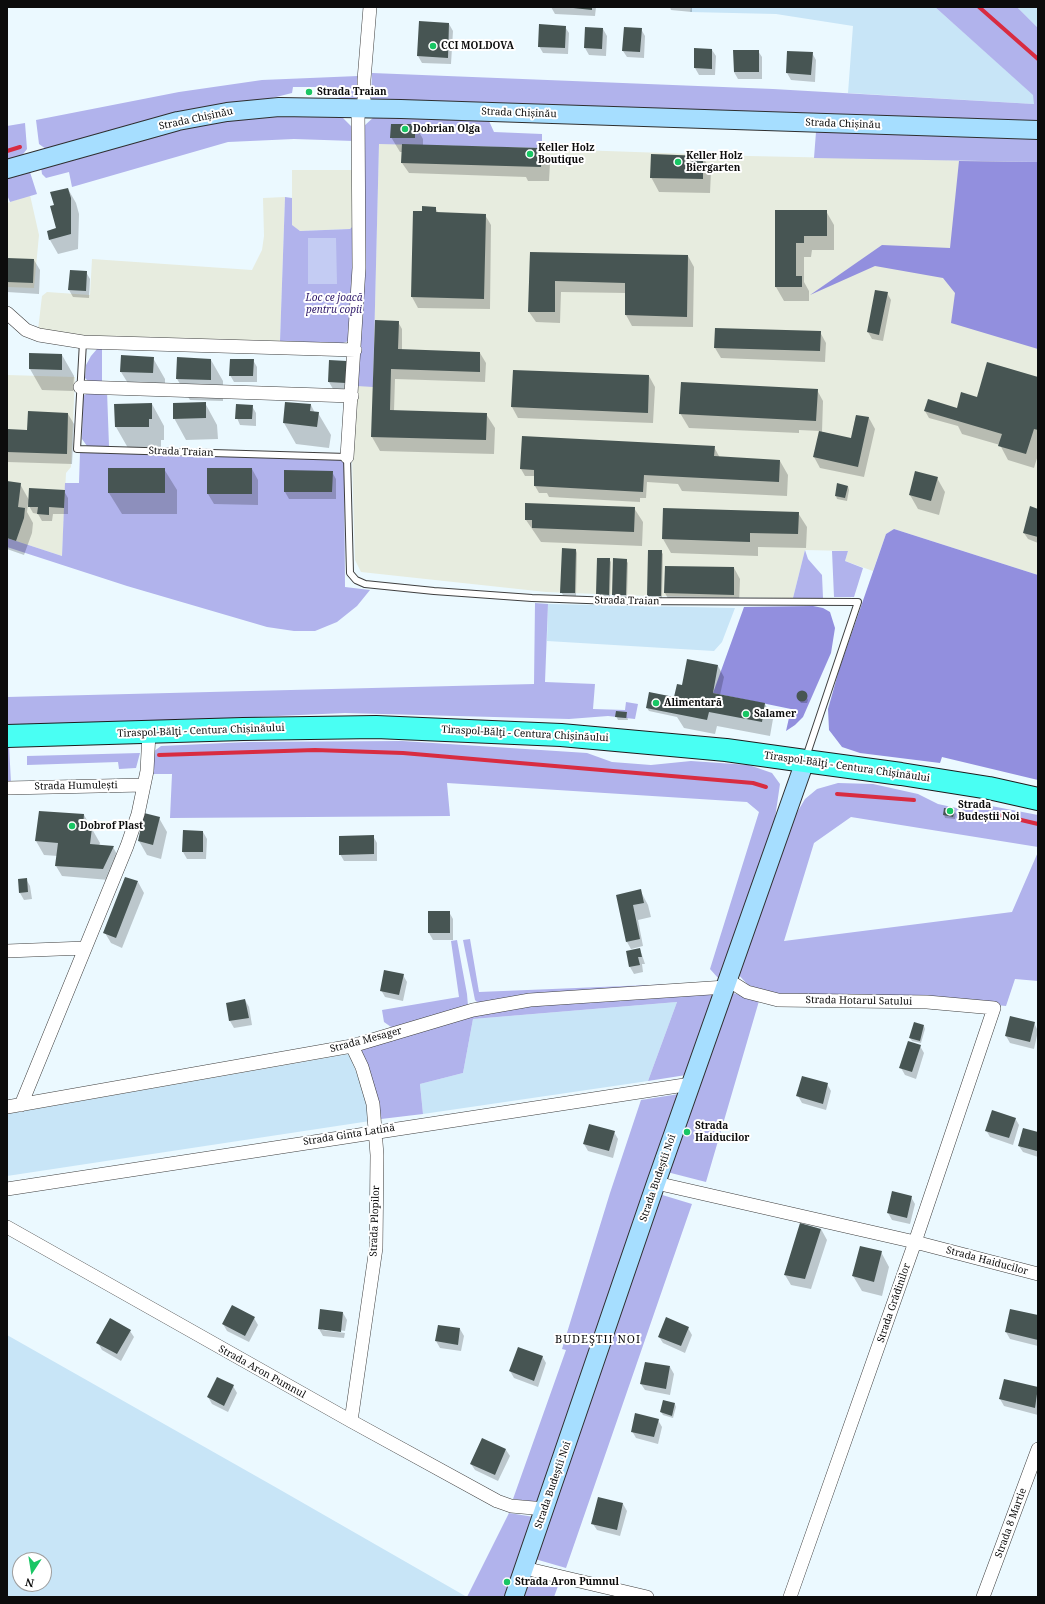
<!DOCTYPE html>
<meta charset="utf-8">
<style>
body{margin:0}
#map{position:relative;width:1045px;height:1604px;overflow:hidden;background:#ebf9ff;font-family:"Noto Serif",serif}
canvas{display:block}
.frame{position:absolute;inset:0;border:8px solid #0c0c0c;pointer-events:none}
.north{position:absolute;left:12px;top:1552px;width:40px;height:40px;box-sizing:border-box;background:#fff;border:1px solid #9e9e9e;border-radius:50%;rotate:192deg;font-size:11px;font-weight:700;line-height:16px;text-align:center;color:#0c0c0c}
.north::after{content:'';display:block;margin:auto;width:14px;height:18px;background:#19c664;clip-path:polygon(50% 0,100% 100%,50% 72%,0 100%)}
</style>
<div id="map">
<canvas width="1045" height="1604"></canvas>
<div class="frame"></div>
<div class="north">N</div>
</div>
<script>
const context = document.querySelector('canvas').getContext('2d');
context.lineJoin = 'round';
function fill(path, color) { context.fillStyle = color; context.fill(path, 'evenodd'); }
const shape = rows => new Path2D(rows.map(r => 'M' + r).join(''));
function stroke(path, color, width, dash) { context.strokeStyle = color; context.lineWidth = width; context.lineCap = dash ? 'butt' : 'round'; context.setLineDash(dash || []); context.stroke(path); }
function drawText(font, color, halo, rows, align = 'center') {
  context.font = font + ' "Noto Serif",serif'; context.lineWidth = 4; context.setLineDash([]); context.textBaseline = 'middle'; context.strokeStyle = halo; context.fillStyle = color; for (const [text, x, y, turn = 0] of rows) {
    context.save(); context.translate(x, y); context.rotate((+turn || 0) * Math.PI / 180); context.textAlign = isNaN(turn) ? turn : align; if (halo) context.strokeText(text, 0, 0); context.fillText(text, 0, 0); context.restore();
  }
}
fill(shape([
 [379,143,749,156,1038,162,1038,575,894,529,886,534,873,571,845,561,848,551,805,550,793,598,647,596,546,592,361,572,355,560,352,457,357,386,373,386],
 [292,170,356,170,355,224,350,229,300,231,292,226],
 [30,195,39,235,34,288,7,287,7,203],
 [285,197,280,341,75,337,38,330,42,296,47,292,90,295,92,259,252,270,262,250,264,236,263,198],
 [7,375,75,377,71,467,66,473,62,556,7,538]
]), '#e7ecdf');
fill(shape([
 [691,7,935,7,1034,95,1034,104,848,93,853,26,776,14,690,12],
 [1017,7,1038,7,1038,28],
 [548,604,735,608,722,642,714,651,547,641],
 [677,1002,648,1081,423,1114,420,1084,463,1073,473,1019],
 [349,1054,367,1100,370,1121,7,1176,7,1114],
 [7,1335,277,1488,467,1597,7,1597],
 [20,1560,44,1560,44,1584,20,1584]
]), '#c8e5f7');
fill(shape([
 [935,7,1017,7,1038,28,1038,121,371,101,372,73,773,89,1034,104,1033,95],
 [358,76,358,98,351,100,318,93,319,87,293,87,292,93,260,101,189,110,46,149,39,144,36,120,179,92,262,80],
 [265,116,330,116,343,118,353,128,354,141,294,139,228,142,72,187,69,172,46,178,42,174,41,167,177,129,227,120],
 [375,116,489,121,494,132,542,134,542,148,379,144,373,387,357,386,364,126],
 [25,123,27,149,20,158,7,162,7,126],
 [816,132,1038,138,1038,162,814,158],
 [29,169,37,194,10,202,7,195,7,175],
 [285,197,292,198,292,225,300,231,350,229,355,224,351,340,343,343,280,341],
 [102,348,102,382,88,381,85,378,86,365,91,356,97,349],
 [91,391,107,391,109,446,87,446,82,439,83,396],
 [80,452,344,460,345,587,370,590,357,606,337,622,315,631,294,631,267,627,127,586,7,547,7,538,62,556,65,483,79,483],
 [805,550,808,559,822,575,823,598,793,598],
 [832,551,848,551,845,561,863,568,854,597,834,597],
 [535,603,548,604,545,682,595,684,593,709,625,710,626,702,638,704,635,719,608,716,569,719,345,713,7,728,7,697,534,684],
 [402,741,587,753,612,762,651,765,691,761,749,765,772,773,780,784,775,818,719,979,710,969,759,812,747,802,447,783,450,816,170,818,172,774,149,774,153,752,161,746,248,742],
 [7,745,9,745,11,783,7,783],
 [140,753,136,768,119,769,118,762,27,765,27,756],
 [838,783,873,784,918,794,938,804,961,809,986,805,1038,815,1038,847,851,817,814,843,784,941,1012,912,1038,852,1038,981,1015,979,1006,1006,927,998,781,996,748,985,737,973,789,826,805,799,817,789],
 [470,939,479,992,698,983,479,1004,475,1000,463,940],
 [457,940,467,994,468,1006,394,1029,384,1022,382,1010,459,997,451,941],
 [730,992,759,1001,706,1182,667,1172],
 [714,993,686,1075,648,1081,677,1002,473,1019,463,1073,420,1084,423,1114,381,1119,377,1098,359,1050,472,1013,530,1003],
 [679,1094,538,1502,513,1499,566,1350,562,1349,610,1193,641,1100],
 [659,1194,692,1204,566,1568,535,1559],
 [509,1513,534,1517,506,1597,467,1597],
 [527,1579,558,1586,554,1597,521,1597]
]), '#b1b3ec');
fill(shape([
 [959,161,1038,162,1038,349,951,323,955,293,943,278,875,266,810,295,882,245,950,248],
 [894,529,1038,575,1038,780,942,757,940,763,860,753,842,747,829,730,828,709,839,670,886,534],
 [813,606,823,608,830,612,835,628,831,653,803,717,795,725,786,731,791,709,713,693,744,607]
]), '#928fde');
fill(shape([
 [308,238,336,238,337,284,308,284]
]), '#c4ccf3');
fill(shape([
 [551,7,596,7,595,16,555,14],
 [613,7,630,7,630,8],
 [670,7,692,7,692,12,671,10],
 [420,22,449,24,453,31,451,64,422,63,418,56],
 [565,27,569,33,568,54,543,53,539,46],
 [586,28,603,29,607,36,606,56,589,55,585,48],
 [641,29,645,36,644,58,627,57,623,51],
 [712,50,716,56,715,75,699,75,695,68],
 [734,51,758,51,762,57,762,79,738,79,734,72],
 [788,52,812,53,816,60,815,82,791,80,787,73],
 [415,125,423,139,423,145,541,149,550,163,549,181,528,181,526,177,409,173,402,163,403,152,400,152,391,137],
 [703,157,711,171,710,193,659,192,651,177],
 [68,189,76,203,79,214,78,249,58,254,50,240,48,232,57,229,55,206],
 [435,208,439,214,485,215,491,225,490,309,418,308,412,297,423,212],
 [776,211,826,211,834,225,834,250,812,250,811,257,804,257,804,282,809,291,809,301,784,301,776,287],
 [530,253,688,256,694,267,693,327,632,326,626,315,626,293,561,292,560,323,536,322,529,312],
 [7,259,34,260,40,270,39,294,7,292],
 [86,272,90,279,89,298,73,297,69,290],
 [887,293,891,300,883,341,872,339,868,332],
 [398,322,402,329,402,350,480,353,486,363,485,382,395,379,394,411,486,414,495,428,494,454,380,451,372,437],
 [820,332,826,343,825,362,721,358,715,348],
 [62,355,74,376,73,391,42,390,30,369],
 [153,358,165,379,165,394,134,393,121,372],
 [211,360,223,381,223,401,190,400,177,379],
 [253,360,257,367,257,382,234,382,230,375],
 [350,369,349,390,333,389,329,382],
 [514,371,649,376,655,387,653,423,518,418,512,407],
 [1038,378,1038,455,1034,468,1008,460,1000,445,962,434,958,426,929,418,925,411,957,409,978,398],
 [817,390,823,401,822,432,851,439,856,416,869,418,875,429,864,477,820,468,814,457,820,431,799,430,799,433,689,428,680,413],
 [205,403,217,425,218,439,186,440,174,418],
 [286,403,311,405,315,413,318,413,331,435,329,448,296,444,284,423],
 [152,404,164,426,164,440,161,440,161,448,128,448,116,427,115,405],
 [252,406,256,413,256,426,240,425,237,418],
 [68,414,74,424,72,464,7,462,7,430,28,431],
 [714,447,720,458,780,461,788,475,787,496,682,491,678,484,647,482,646,498,640,498,640,502,549,497,547,493,539,493,535,486,535,476,525,476,521,469],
 [109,469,164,469,177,490,177,514,122,514,109,493],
 [252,469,258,480,258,505,214,504,208,494],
 [332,472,336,479,336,499,289,499,285,492],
 [937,478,945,492,939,515,918,509,910,495],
 [7,482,20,484,29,500,64,491,68,498,68,514,53,514,52,521,42,521,38,514,33,513,28,504,27,512,33,523,32,533,24,555,7,549],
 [848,486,849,490,847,501,837,499,836,496],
 [634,508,643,522,642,546,541,542,526,520],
 [1038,510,1038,543,1028,539,1024,533],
 [798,513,807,527,806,548,758,547,758,556,671,553,663,539],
 [576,550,577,553,576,596,563,595,561,592],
 [661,551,663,554,662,599,650,599,648,596],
 [598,559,609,559,611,562,610,598,598,597,597,594],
 [626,560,628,563,627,598,615,598,613,595],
 [734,568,740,579,739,605,671,604,665,593],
 [718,666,724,677,720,695,765,704,773,719,770,736,717,726,715,734,684,728,677,717,649,711,647,708,676,698],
 [802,692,804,692,808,700,807,703,801,703,799,700,798,696],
 [626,713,628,720,618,720,616,716],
 [954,811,956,814,955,819,945,818,944,814],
 [84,815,100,843,99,846,113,847,119,858,109,880,62,876,56,866,58,856,44,855,36,841],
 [159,818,167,832,161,859,147,855,139,841],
 [203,832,207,839,206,859,187,859,183,852],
 [373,836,377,843,377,861,344,861,340,854],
 [26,879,30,886,32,899,24,900,20,893],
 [138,882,144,893,122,948,111,943,105,933],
 [640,890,648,905,651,917,638,920,643,946,631,949,627,942,617,896],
 [429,912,449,912,453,919,453,940,433,940,429,933],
 [640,949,645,964,642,964,643,972,634,974,630,967,627,952],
 [403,975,407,982,403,1001,385,997,381,990],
 [245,1000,249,1007,252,1025,234,1028,230,1021,227,1003],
 [1034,1023,1038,1031,1034,1049,1010,1043,1006,1036],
 [924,1026,925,1029,921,1043,912,1041,910,1038],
 [920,1046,924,1053,916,1079,905,1075,901,1068],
 [827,1084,831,1091,826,1110,802,1103,798,1096],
 [1015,1118,1019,1125,1013,1145,990,1137,986,1130],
 [1023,1129,1038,1134,1038,1157,1023,1152,1019,1146],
 [614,1132,618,1139,613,1158,588,1151,584,1144],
 [911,1197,915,1204,910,1224,892,1220,888,1213],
 [821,1229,827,1240,811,1289,791,1285,785,1275],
 [881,1252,889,1267,882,1296,862,1291,853,1276],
 [1011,1310,1038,1316,1038,1346,1010,1339,1006,1332],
 [343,1313,347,1320,345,1331,322,1328,322,1330,345,1333,344,1338,323,1336,319,1329],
 [254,1318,258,1325,249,1342,227,1331,223,1324],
 [688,1328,692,1335,685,1353,663,1343,659,1337],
 [460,1329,464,1336,461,1351,440,1348,436,1341],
 [130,1331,134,1337,121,1361,102,1350,98,1343],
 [518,1348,542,1356,546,1363,538,1387,514,1378,510,1371],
 [670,1367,674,1374,670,1395,645,1390,641,1384],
 [1005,1380,1038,1388,1038,1415,1004,1406,1000,1399],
 [233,1386,237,1393,228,1412,212,1404,208,1397],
 [675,1404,676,1407,673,1418,663,1415,661,1412],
 [658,1420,662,1427,658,1444,636,1438,632,1431],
 [506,1450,510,1456,498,1481,475,1470,471,1464],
 [623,1504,627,1511,620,1536,597,1530,593,1524]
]), '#0003');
stroke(shape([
 [979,7,1038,59],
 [7,151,20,147],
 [159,755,315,750,403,753,753,783,766,787],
 [837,794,914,800],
 [996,814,1038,824]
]), '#d82c41', 4);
fill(shape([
 [564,7,592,7,592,10],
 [419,21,449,23,448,58,417,56],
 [539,24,566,26,565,48,538,47],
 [585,27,603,28,602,49,584,48],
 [624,27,642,28,640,52,622,51],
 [694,48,712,49,712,69,694,68],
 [733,50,759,50,759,72,734,72],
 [787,51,813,52,811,75,786,73],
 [391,124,415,124,415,138,390,138],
 [402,144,542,148,541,167,401,163],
 [651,154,703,156,703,179,650,178],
 [68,188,71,198,71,234,49,240,47,231,56,228,50,206,54,205,50,192],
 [422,206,436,207,436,212,486,214,484,299,411,297,413,211,422,211],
 [775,210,827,210,827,236,804,236,804,243,796,243,796,276,802,276,802,287,775,287],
 [530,252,688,255,687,317,625,315,625,283,555,281,555,312,528,312],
 [7,258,34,259,33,283,7,282],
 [70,270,87,271,86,291,68,290],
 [875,290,888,292,879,335,867,332],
 [375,320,399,321,398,349,480,352,480,372,391,369,390,410,487,413,486,440,371,437],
 [715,328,821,331,820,351,714,348],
 [29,353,62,354,62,370,29,369],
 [121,355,154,357,153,373,120,372],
 [177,357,211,359,211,380,176,379],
 [230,359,254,359,253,376,229,376],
 [329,360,347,361,346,383,328,382],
 [987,362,1038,377,1038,430,1034,429,1026,454,998,446,1002,434,924,411,928,399,957,408,961,392,977,397],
 [513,370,649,375,648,413,511,407],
 [681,382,818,389,816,421,679,414],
 [206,402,206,418,173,419,173,403],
 [285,402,311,404,310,411,319,412,317,427,283,423],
 [152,403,152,419,149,419,149,427,115,427,114,404],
 [236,404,253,405,252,419,235,419],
 [28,411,68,413,67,454,7,452,7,429,27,430],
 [856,415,869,417,858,467,813,457,819,431,851,438],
 [522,436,715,446,714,456,780,460,779,482,644,475,643,492,534,486,534,470,520,469],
 [108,468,165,468,165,493,108,493],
 [207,468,252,468,252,494,207,494],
 [284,470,333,471,332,492,284,492],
 [915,471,938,477,931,501,909,495],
 [7,481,21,483,18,507,25,508,24,518,16,541,7,538],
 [837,483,848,486,845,498,835,496],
 [29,488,65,490,64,508,49,507,49,515,37,514,38,507,28,507],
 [525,503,635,507,634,532,532,528,532,520,525,520],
 [1030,506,1038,509,1038,537,1023,533],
 [663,508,799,512,798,534,750,533,750,542,662,539],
 [562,548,576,549,575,593,560,593],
 [648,550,662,550,661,596,647,596],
 [597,558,610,558,609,595,596,594],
 [613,558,627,559,626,595,612,595],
 [665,566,734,567,734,595,664,593],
 [687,659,718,665,713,693,765,703,762,722,709,712,707,720,646,708,649,692,674,697,677,684,682,685],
 '796.5 696a5.5 5.5 0 1 1 11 0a5.5 5.5 0 1 1-11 0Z',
 [616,711,627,712,626,718,615,717],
 [944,808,955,810,953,817,943,815],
 [39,811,84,814,83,827,92,828,90,844,114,846,103,869,55,866,58,843,35,841],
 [144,813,160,817,153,845,138,841],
 [183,830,203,831,203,852,182,852],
 [374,835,374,854,339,855,339,836],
 [125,877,138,881,116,938,103,933],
 [27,878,28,892,19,893,18,879],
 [641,889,644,903,633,905,640,939,626,942,616,895],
 [428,911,450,911,450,933,428,933],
 [640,948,642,957,638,957,640,965,629,967,626,951],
 [384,970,404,974,399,995,380,991],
 [245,999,249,1018,229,1021,226,1003],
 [1010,1016,1035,1022,1030,1042,1005,1036],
 [914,1022,924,1025,920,1041,909,1038],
 [908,1041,921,1045,912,1072,899,1068],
 [802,1076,828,1083,823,1104,796,1096],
 [992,1110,1016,1118,1009,1138,985,1131],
 [589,1124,615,1131,609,1151,583,1144],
 [1023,1128,1038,1132,1037,1151,1018,1146],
 [892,1191,912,1196,907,1218,887,1213],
 [800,1223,821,1229,805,1279,784,1275],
 [860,1246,882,1251,874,1282,852,1276],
 [232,1305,255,1317,245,1336,222,1324],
 [320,1309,343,1312,341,1332,318,1329],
 [1010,1309,1038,1315,1038,1340,1005,1332],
 [666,1317,689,1327,681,1346,658,1337],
 [110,1318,131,1330,117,1354,96,1343],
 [438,1325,460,1328,458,1345,435,1341],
 [518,1347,543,1356,534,1381,509,1371],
 [645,1362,670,1366,666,1389,640,1384],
 [217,1377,234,1385,224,1406,207,1397],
 [1004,1379,1038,1387,1035,1408,999,1399],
 [663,1400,675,1403,672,1416,660,1412],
 [635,1413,659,1419,654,1437,631,1432],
 [482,1438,506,1449,495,1475,470,1464],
 [598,1497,623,1503,617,1530,591,1524]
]), '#475553');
const lane = shape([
 [83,342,77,449,347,457,350,573,356,580,365,584,434,591,532,598,614,601,858,602,806,757]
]);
const street = shape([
 [364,108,364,80,370,7],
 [7,313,26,330,39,335,83,342,355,350],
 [80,387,352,396],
 [347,457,359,268,358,108],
 [7,788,144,785],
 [7,951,85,948],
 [728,980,747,992,778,1000,927,1002,994,1008,915,1242,790,1597],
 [21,1105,127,846,138,814,147,771,149,733],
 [7,1107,352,1046,473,1010,530,1000,726,987],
 [656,1183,915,1242,1038,1274],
 [7,1189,691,1084],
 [7,1227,351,1421,497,1501,511,1506,545,1509],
 [351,1421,376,1248,377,1155,373,1104,362,1067,352,1046],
 [524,1568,647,1597],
 [983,1597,1038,1449]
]);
const secondary = shape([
 [7,169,178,121,227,112,279,107,401,109,1038,130],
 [514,1597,656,1183,805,761]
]);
const highway = shape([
 [7,736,243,729,376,727,561,735,726,750,805,761,901,774,989,788,1038,799]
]);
stroke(lane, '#3f3f3f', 8);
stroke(street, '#3f3f3f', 14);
stroke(secondary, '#2e2e2e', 20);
stroke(highway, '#1d1d1d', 24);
stroke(lane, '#fff', 6);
stroke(street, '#fff', 13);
stroke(secondary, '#a6deff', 18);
stroke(highway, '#49fff3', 22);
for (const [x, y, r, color] of [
 [433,46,4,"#19c664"],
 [309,92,4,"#19c664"],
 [405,129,4,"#19c664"],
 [530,154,4,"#19c664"],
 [678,162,4,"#19c664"],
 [656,703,4,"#19c664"],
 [746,714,4,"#19c664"],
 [950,811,4,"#19c664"],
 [72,826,4,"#19c664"],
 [687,1132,4,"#19c664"],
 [507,1582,4,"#19c664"]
]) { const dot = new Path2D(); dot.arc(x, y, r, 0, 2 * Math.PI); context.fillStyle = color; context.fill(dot); stroke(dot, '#fff', 1.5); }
drawText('bold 10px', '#0c0c0c', '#fff', [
 ["CCI MOLDOVA",441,46],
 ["Strada Traian",317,92],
 ["Dobrian Olga",413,129],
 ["Keller Holz",538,148],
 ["Boutique",538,160],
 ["Keller Holz",686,156],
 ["Biergarten",686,168],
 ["Alimentară",664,703],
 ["Salamer",754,714],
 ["Strada",958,805],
 ["Budeștii Noi",958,817],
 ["Dobrof Plast",80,826],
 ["Strada",695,1126],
 ["Haiducilor",695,1138],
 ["Strada Aron Pumnul",515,1582]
], 'left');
drawText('10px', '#0c0c0c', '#fff', [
 ["Strada Chișinău",519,113,2],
 ["Strada Chișinău",196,119,-12],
 ["Strada Chișinău",843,124,2],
 ["Strada Traian",181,452,2],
 ["Strada Traian",627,601,1],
 ["Tiraspol-Bălţi - Centura Chișinăului",201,731,-2],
 ["Tiraspol-Bălţi - Centura Chișinăului",525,734,3],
 ["Tiraspol-Bălţi - Centura Chișinăului",847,767,8],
 ["Strada Humulești",76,786,-1],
 ["Strada Hotarul Satului",859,1001,1],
 ["Strada Mesager",366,1040,-15],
 ["Strada Ginta Latină",349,1135,-9],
 ["Strada Budeștii Noi",658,1178,-71],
 ["Strada Plopilor",375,1221,-88],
 ["Strada Haiducilor",987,1261,15],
 ["Strada Grădinilor",894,1303,-71],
 ["Strada Aron Pumnul",262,1372,29],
 ["Strada Budeștii Noi",553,1485,-71],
 ["Strada 8 Martie",1011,1523,-70]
]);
drawText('italic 10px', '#2d1868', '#fff', [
 ["Loc ce joacă",334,298],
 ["pentru copii",334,310]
]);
context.letterSpacing = '1px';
drawText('11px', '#0c0c0c', '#fff', [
 ["BUDEŞTII NOI",598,1340]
]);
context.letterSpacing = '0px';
</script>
